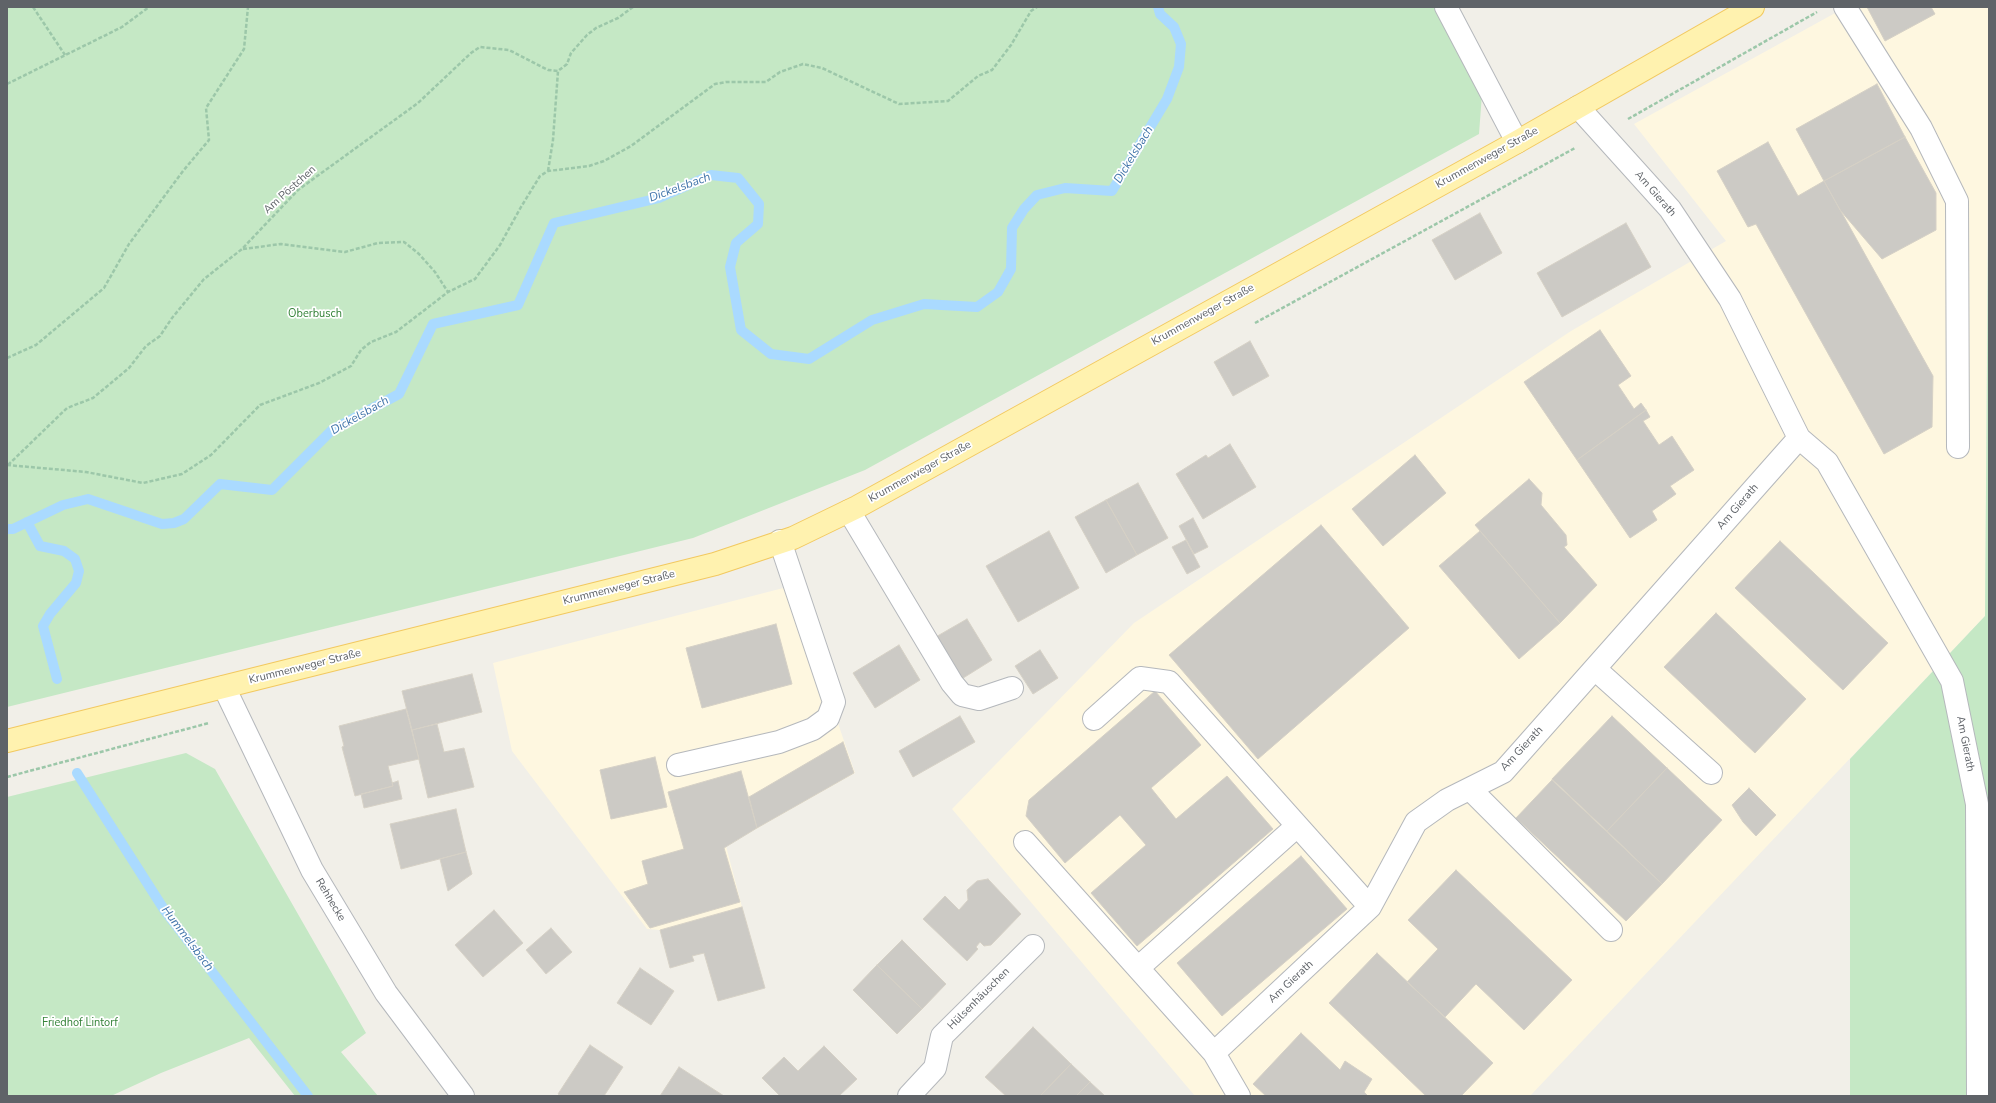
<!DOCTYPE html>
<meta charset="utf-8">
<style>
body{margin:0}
#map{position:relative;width:1996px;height:1103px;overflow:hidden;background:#f1efe8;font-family:"Nunito Sans",sans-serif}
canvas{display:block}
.frame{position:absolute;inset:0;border:8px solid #5f6368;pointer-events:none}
</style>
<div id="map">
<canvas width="1996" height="1103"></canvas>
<div class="frame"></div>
</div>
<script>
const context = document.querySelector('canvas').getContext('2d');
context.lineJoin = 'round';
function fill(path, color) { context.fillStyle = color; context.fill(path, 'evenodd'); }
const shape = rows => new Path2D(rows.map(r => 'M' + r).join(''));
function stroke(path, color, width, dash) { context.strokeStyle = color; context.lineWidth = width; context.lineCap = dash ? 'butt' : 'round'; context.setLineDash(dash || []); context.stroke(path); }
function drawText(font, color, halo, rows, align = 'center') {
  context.font = font + ' "Nunito Sans",sans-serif'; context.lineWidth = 3.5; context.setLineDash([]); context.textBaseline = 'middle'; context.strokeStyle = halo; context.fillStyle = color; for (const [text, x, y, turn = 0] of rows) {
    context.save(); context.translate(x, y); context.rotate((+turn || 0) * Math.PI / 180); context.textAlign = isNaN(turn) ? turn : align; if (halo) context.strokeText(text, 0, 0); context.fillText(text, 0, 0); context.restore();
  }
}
fill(shape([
 [1846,7,1989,7,1985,616,1530,1096,1195,1096,952,809,1134,623,1571,331,1726,241,1634,124],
 [791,586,855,773,726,846,742,907,660,930,647,929,512,751,493,663]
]), '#fef7e0');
fill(shape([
 [7,7,1435,7,1482,94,1479,134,865,470,693,538,7,707],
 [1989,109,1989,1096,1850,1096,1850,759,1985,616],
 [186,753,215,769,366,1033,341,1052,378,1096,295,1096,249,1038,161,1073,111,1096,7,1096,7,797]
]), '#c5e8c5');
stroke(shape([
 [27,522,40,546,64,551,75,559,79,571,76,583,50,614,43,626,57,679],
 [7,529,13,529,63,505,88,499,162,524,174,523,184,519,220,484,272,490,332,430,399,394,433,324,518,305,554,223,659,198,711,175,738,178,759,204,758,224,736,243,730,267,741,330,771,354,809,359,872,320,924,304,977,307,998,292,1011,269,1012,228,1024,209,1037,195,1065,188,1112,191,1167,99,1179,67,1181,44,1174,27,1160,14,1158,7],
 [77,773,165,911,308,1096]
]), '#aadaff', 10);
const building = shape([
 [1867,7,1931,7,1935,14,1885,41,1867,7],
 [1877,84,1905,137,1824,181,1796,129,1877,84],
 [1905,137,1936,193,1936,230,1882,259,1840,210,1824,181,1905,137],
 [1768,142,1798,196,1824,181,1933,376,1932,427,1884,454,1756,224,1748,227,1717,171,1768,142],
 [1480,213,1502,253,1455,280,1432,240,1480,213],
 [1626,223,1651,267,1562,317,1537,273,1626,223],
 [1600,330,1631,376,1618,385,1634,409,1641,403,1646,410,1577,460,1524,382,1600,330],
 [1250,341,1269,376,1233,396,1214,362,1250,341],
 [1646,410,1650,417,1643,421,1659,445,1672,436,1694,470,1670,486,1676,494,1652,511,1657,520,1630,538,1577,460,1646,410],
 [1230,444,1256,487,1203,519,1176,474,1206,455,1208,458,1230,444],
 [1415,455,1446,493,1383,546,1352,509,1415,455],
 [1529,479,1542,493,1541,505,1566,535,1567,545,1564,547,1597,585,1560,623,1475,525,1529,479],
 [1138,483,1168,538,1137,555,1106,500,1138,483],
 [1106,500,1137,555,1106,573,1075,517,1106,500],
 [1193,518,1208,547,1194,554,1179,526,1193,518],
 [1321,525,1409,628,1258,759,1169,655,1321,525],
 [1049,531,1079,588,1018,622,986,566,1049,531],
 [1480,531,1560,623,1519,659,1439,566,1480,531],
 [1186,540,1200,567,1187,574,1172,547,1186,540],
 [1780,541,1888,643,1843,690,1735,588,1780,541],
 [1716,613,1806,699,1755,753,1664,667,1716,613],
 [967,619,992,660,960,680,934,638,967,619],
 [776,624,792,684,702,708,686,648,776,624],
 [899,645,920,680,875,708,853,673,899,645],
 [1040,650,1058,678,1033,694,1015,666,1040,650],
 [472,674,482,712,412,730,402,691,472,674],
 [1155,691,1201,745,1151,788,1176,819,1227,776,1273,829,1137,946,1091,893,1146,845,1120,815,1065,863,1026,816,1029,800,1155,691],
 [406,709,419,759,388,766,393,786,355,796,342,747,344,746,339,726,406,709],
 [960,716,975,742,913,777,899,751,960,716],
 [1612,716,1667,768,1607,831,1552,779,1612,716],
 [437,724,444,752,464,748,474,787,428,798,412,730,437,724],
 [843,742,854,773,757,828,749,797,843,742],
 [655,757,667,807,611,819,600,770,655,757],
 [1667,768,1722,820,1662,884,1607,831,1667,768],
 [741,771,757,828,724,848,740,902,650,928,624,892,648,884,642,861,684,849,668,792,741,771],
 [1552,780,1662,884,1626,921,1516,818,1552,780],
 [398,781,402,799,364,808,361,794,393,786,392,783,398,781],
 [1749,788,1776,815,1756,836,1743,822,1732,805,1749,788],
 [456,809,466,852,401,869,390,824,456,809],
 [466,852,472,874,448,891,440,859,466,852],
 [1301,856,1347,909,1222,1016,1177,963,1301,856],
 [1456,870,1572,980,1524,1030,1476,984,1445,1017,1407,982,1438,949,1408,920,1456,870],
 [988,879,1021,914,991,945,984,946,980,942,976,947,978,949,967,961,923,919,945,896,959,910,968,900,967,890,977,881,988,879],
 [742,907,765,988,718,1001,704,953,692,956,694,961,670,968,660,930,742,907],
 [494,910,523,943,483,977,455,945,494,910],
 [551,928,572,952,546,974,526,950,551,928],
 [902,940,946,984,922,1009,877,965,902,940],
 [1377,953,1493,1063,1461,1096,1426,1096,1329,1003,1377,953],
 [877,965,922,1009,897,1034,853,990,877,965],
 [640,968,674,991,651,1025,617,1003,640,968],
 [1033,1027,1071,1064,1040,1096,1006,1096,985,1077,1033,1027],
 [1301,1033,1340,1070,1345,1061,1372,1079,1364,1092,1368,1096,1266,1096,1253,1084,1301,1033],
 [590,1045,623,1067,604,1096,561,1096,558,1094,590,1045],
 [824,1046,857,1079,839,1096,780,1096,762,1078,784,1057,798,1071,824,1046],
 [1071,1064,1090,1082,1076,1096,1040,1096,1071,1064],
 [679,1067,724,1096,660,1096,679,1067],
 [1090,1082,1105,1096,1076,1096,1090,1082]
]);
fill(building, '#cccac5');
stroke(building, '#d6d1c6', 1);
const minor = shape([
 [1446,7,1517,142],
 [1845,7,1921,128,1957,201,1958,447],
 [1578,107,1670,209,1730,299,1799,438,1827,462,1952,681,1977,804,1978,1096],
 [849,511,952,683,962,695,979,699,1012,688],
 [1595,669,1711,773],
 [224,687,312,870,386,993,463,1096],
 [1094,719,1140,678,1169,682,1370,907],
 [678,765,779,742,813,729,828,718,834,702,780,541],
 [1470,789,1611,930],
 [1025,842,1214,1053,1239,1096],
 [1138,968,1297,826],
 [1214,1053,1370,907,1416,822,1447,800,1503,772,1799,438],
 [909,1096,935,1068,942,1036,1033,946]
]);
const major = shape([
 [7,741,715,564,793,538,857,507,1517,142,1753,7]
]);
stroke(minor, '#b5b8bc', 24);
stroke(major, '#f2c960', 24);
stroke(shape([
 [33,7,65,55],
 [7,84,122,27,149,7],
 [1628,119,1817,12],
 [548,171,553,140,558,71],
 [243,249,281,244,345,252,378,243,404,242,419,254,435,272,448,292],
 [1255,323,1575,148],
 [7,358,36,345,104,288,129,244,183,171,209,140,206,108,244,49,248,7],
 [7,465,86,472,143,483,182,474,211,455,260,405,319,383,351,366,361,350,371,342,396,332,448,292,475,279,500,245,521,207,540,176,548,171,589,166,604,161,631,146,715,84,726,82,766,82,780,72,803,64,822,68,899,104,948,101,978,76,992,70,1011,45,1031,11,1037,7],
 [8,465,67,408,93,398,129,368,146,346,160,336,172,318,204,279,242,249,298,190,418,103,471,53,480,47,509,50,548,70,558,71,567,64,571,53,587,35,596,28,618,18,633,7],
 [7,777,209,723]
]), '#9cc7a9', 2.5, [4, 2]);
stroke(minor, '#fff', 22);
stroke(major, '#fff2af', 22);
drawText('11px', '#5f6368', '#fff', [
 ["Krummenweger Straße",1487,158,-29],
 ["Am Pöstchen",290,190,-42],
 ["Am Gierath",1655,194,49],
 ["Krummenweger Straße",1203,315,-29],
 ["Krummenweger Straße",920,472,-29],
 ["Am Gierath",1738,507,-49],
 ["Krummenweger Straße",619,588,-14],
 ["Krummenweger Straße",305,667,-14],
 ["Am Gierath",1965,744,79],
 ["Am Gierath",1522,749,-47],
 ["Rehhecke",330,900,59],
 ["Am Gierath",1291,982,-43],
 ["Hülsenhäuschen",979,999,-45]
]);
drawText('11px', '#348238', '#fff', [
 ["Oberbusch",315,314],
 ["Friedhof Lintorf",80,1023]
]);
drawText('italic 12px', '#4174aa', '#fff', [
 ["Dickelsbach",1134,155,-59],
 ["Dickelsbach",680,188,-20],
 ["Dickelsbach",360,416,-30],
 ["Hummelsbach",187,939,53]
]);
</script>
